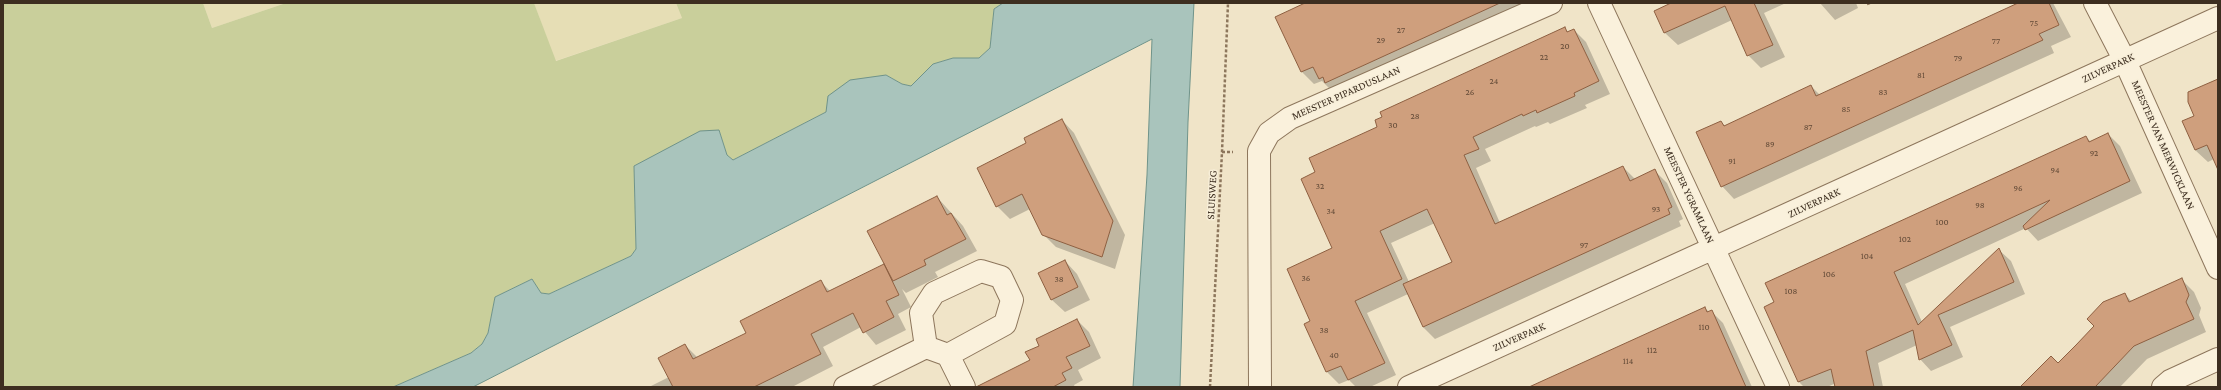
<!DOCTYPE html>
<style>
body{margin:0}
#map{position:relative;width:2221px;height:390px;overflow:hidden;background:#f0e4c8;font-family:"Crimson Pro",serif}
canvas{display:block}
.frame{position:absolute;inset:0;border:4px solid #3d2e20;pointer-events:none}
</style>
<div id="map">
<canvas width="2221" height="390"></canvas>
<div class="frame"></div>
</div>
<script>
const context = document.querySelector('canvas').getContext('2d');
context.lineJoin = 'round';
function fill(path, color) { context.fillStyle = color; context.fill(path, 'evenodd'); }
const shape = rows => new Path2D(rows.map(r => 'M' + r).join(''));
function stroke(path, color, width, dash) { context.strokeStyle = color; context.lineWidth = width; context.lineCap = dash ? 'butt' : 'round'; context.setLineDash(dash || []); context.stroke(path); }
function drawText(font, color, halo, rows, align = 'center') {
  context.font = font + ' "Crimson Pro",serif'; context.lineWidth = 3; context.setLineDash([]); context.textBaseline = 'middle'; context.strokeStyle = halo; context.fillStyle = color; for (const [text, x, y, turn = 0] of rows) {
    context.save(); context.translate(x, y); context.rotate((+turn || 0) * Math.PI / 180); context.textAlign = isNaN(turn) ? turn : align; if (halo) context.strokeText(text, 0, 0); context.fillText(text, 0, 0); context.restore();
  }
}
fill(shape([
 [203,3,286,3,212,28],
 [534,3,676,3,682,18,555,61]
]), '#e6deb5');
fill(shape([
 [3,3,203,3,212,28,286,3,534,3,556,61,682,18,676,3,1003,3,994,9,990,48,979,58,953,58,933,64,911,86,902,84,886,75,826,112,733,160,727,155,719,130,634,166,636,249,631,256,549,294,541,293,532,279,495,297,488,333,482,344,471,353,393,387,3,387]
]), '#c9cf9b');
const water = shape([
 [1003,3,1194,3,1188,122,1180,387,1133,387,1147,175,1152,39,473,387,393,387,471,353,482,344,488,333,495,297,532,279,541,293,549,294,631,256,636,249,634,166,700,131,719,130,727,155,733,160,826,112,828,96,850,80,886,75,902,84,911,86,933,64,953,58,979,58,990,48,994,9,1003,3]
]);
fill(water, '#a9c4bc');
stroke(water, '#6f938a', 1);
fill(shape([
 [1307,3,1540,3,1332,91,1322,81,1314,84,1302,72,1277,17],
 [1668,3,1786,3,1764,13,1785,57,1761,68,1748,55,1732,20,1678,45,1665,33,1655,11,1669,5],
 [1820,3,1856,3,1858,8,1835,20],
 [2021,3,2053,3,2071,37,2051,46,2054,53,1734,199,1722,186,1721,122,1725,126,1811,86,1820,95],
 [1564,28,1569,33,1574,30,1586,42,1610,94,1585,105,1587,108,1550,124,1548,122,1536,127,1535,126,1485,149,1491,161,1476,168,1500,223,1623,167,1635,179,1655,171,1667,183,1683,219,1679,221,1681,226,1435,339,1423,327,1408,294,1367,313,1396,375,1370,387,1356,387,1349,380,1339,384,1327,372,1306,324,1312,321,1333,249,1317,173,1379,127],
 [1435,223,1453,262,1409,282,1391,243],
 [2218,80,2218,157,2208,162,2195,150,2195,116],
 [1062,120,1074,133,1125,235,1115,269,1056,247,1043,234,1030,209,1010,219,997,206,1028,143],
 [2108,134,2120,146,2142,193,2038,241,2026,228,1905,284,1922,322,1999,250,2011,261,2025,294,1950,327,1963,357,1931,371,1920,359,1917,345,1878,363,1883,387,1835,387,1834,384,1827,387,1804,387,1799,382,1765,307,2086,137,2091,142],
 [937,197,963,226,977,251,935,272,938,277,906,293,902,289,911,307,898,314,906,330,876,345,861,327,823,347,833,366,792,387,649,387,669,377,685,345,698,358,748,334,821,282,831,292,884,265,888,270],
 [1065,261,1077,274,1090,300,1065,312,1052,300,1039,274],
 [2182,280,2194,292,2201,308,2199,315,2206,332,2147,359,2120,387,2029,387,2058,364,2125,294,2132,302],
 [1705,308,1709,312,1711,311,1723,323,1752,387,1531,387],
 [1077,320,1089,332,1101,358,1078,370,1083,380,1074,385,1075,387,1013,387,1040,346]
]), '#0003');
const building = shape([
 [1305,3,1500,3,1325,83,1323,77,1319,79,1313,67,1301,72,1275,17,1305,3],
 [1671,3,1754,3,1773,45,1747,56,1725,6,1664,33,1654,11,1671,3],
 [2018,3,2049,3,2059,25,2039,34,2043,40,1721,187,1696,132,1721,121,1724,126,1811,85,1816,96,2018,3],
 [1565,27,1567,32,1574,29,1599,81,1574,93,1575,96,1537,113,1536,110,1523,116,1522,114,1473,137,1479,149,1464,155,1495,224,1623,166,1630,181,1655,169,1672,207,1668,209,1670,214,1423,327,1403,284,1452,262,1427,209,1380,231,1402,279,1355,301,1385,363,1348,380,1341,366,1326,372,1304,324,1310,321,1287,269,1332,248,1301,179,1315,172,1309,158,1377,127,1375,120,1382,117,1380,112,1565,27],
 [2218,79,2218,170,2207,145,2195,150,2182,121,2194,116,2188,102,2188,92,2218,79],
 [1062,119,1113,221,1102,257,1042,235,1022,194,996,207,977,168,1026,143,1024,138,1062,119],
 [2108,133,2130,181,2025,230,2023,226,2050,200,1894,272,1918,325,1999,248,2014,282,1938,315,1952,345,1919,360,1913,330,1866,351,1874,387,1835,387,1831,369,1798,382,1764,307,1774,302,1765,283,2086,136,2089,142,2108,133],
 [937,196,947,215,951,213,966,239,924,260,926,265,893,281,867,231,937,196],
 [1065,260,1078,287,1051,300,1038,273,1065,260],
 [884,264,899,295,886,301,894,317,863,333,853,313,811,334,821,354,754,387,673,387,658,358,685,344,693,359,746,333,740,321,821,280,827,292,884,264],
 [2182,278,2189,295,2186,302,2194,319,2134,346,2095,387,2020,387,2051,356,2058,363,2076,345,2094,326,2087,319,2103,302,2125,293,2129,302,2182,278],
 [1705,307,1707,312,1712,310,1746,387,1529,387,1705,307],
 [1077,319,1090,346,1066,357,1072,368,1062,373,1066,380,1053,387,976,387,1030,360,1025,352,1039,346,1036,339,1077,319]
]);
fill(building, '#cf9f7d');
stroke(building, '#8d5f41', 1);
const street = shape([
 [1599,3,1778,387],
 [2095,3,2125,61,2218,268],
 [926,347,921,313,934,293,981,271,1001,277,1012,300,1005,324,948,355],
 [845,387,926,347,948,355,964,387],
 [1260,387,1259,151,1269,133,1290,118,1551,3],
 [1409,387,2218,18],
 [2163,387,2170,381,2218,359]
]);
stroke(street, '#8d765c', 24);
stroke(shape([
 [1867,4,1870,3],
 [1222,152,1233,152],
 [1210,387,1222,152,1228,3]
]), '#8d765c', 2.5, [3, 2]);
stroke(street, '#faf1dc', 22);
drawText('9px', '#624a37', null, [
 ["75",2034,23],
 ["27",1401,30],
 ["29",1381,40],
 ["77",1996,41],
 ["20",1565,46],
 ["22",1544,57],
 ["79",1958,58],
 ["81",1921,75],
 ["24",1494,81],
 ["26",1470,92],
 ["83",1883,92],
 ["85",1846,109],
 ["28",1415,116],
 ["30",1393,125],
 ["87",1808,127],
 ["89",1770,144],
 ["92",2094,153],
 ["91",1732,161],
 ["94",2055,170],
 ["32",1320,186],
 ["96",2018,188],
 ["98",1980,205],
 ["93",1656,209],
 ["34",1331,211],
 ["100",1942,222],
 ["102",1905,239],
 ["97",1584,245],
 ["104",1867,256],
 ["106",1829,274],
 ["36",1306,278],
 ["38",1059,279],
 ["108",1791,291],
 ["110",1704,327],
 ["38",1324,330],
 ["112",1652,350],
 ["40",1334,355],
 ["114",1628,361]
]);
drawText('11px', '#3d2e20', '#f7eed8', [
 ["ZILVERPARK",2108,68,-25],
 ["MEESTER PIPARDUSLAAN",1346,93,-24],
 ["MEESTER VAN MERWICKLAAN",2163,145,66],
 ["SLUISWEG",1212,195,-87],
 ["MEESTER YGRAMLAAN",1689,195,65],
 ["ZILVERPARK",1814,203,-25],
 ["ZILVERPARK",1519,337,-24]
]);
</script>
